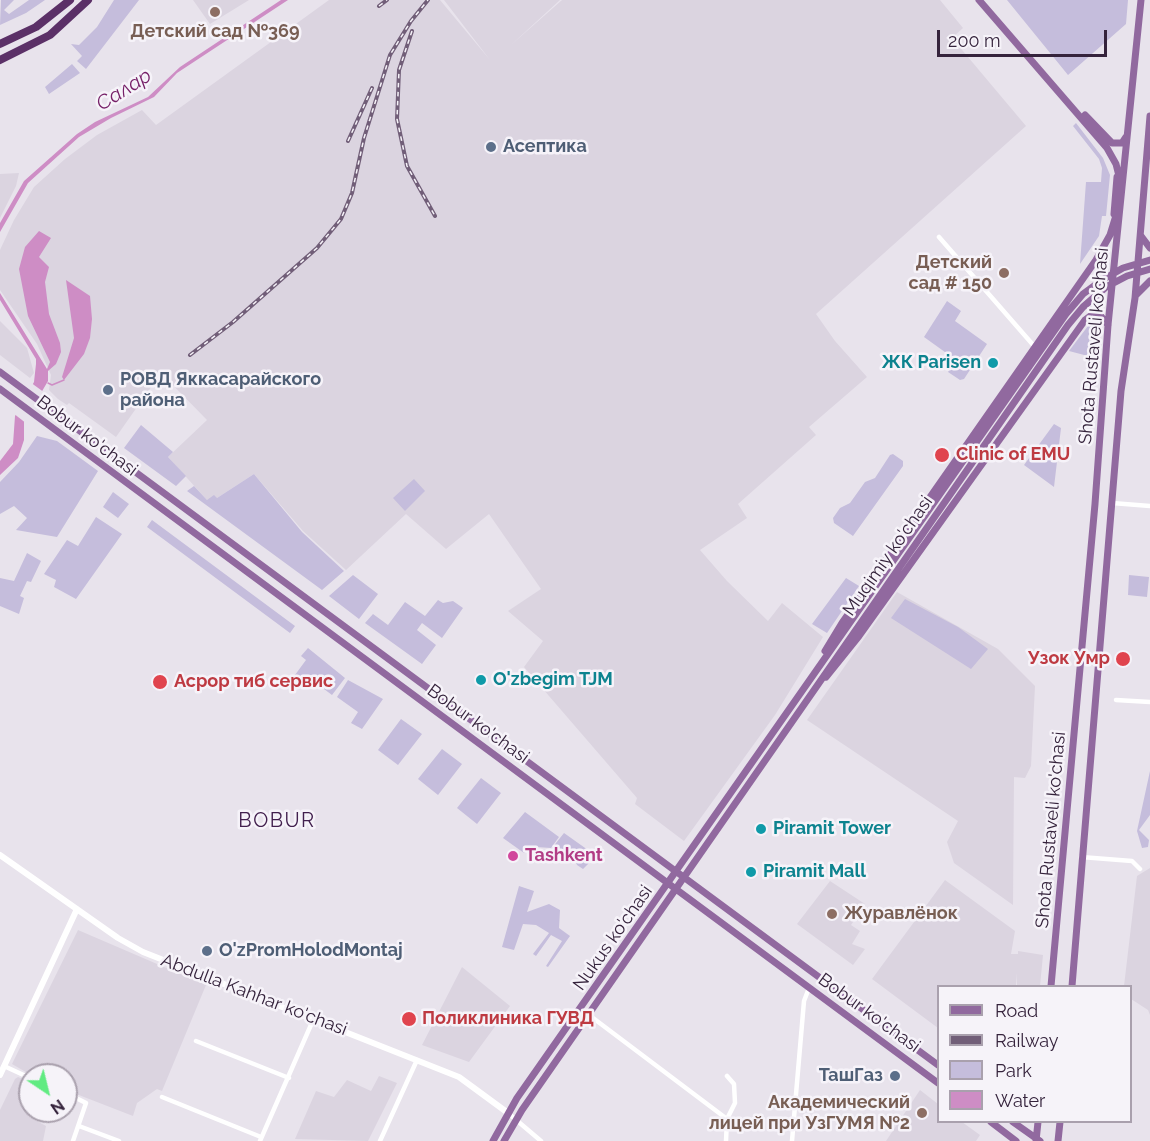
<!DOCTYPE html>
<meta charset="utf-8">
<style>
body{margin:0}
#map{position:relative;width:1150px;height:1141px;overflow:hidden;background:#e8e3ec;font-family:Raleway,sans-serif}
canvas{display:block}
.legend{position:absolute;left:937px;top:985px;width:195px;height:138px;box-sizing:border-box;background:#f6f3f9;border:2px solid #a9a0ad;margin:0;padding:8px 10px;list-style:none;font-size:18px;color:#35233c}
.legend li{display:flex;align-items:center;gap:12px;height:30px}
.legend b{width:30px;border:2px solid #a9a0ad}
.north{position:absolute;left:18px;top:1063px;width:60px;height:60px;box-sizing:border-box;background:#f6f3f9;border:2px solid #a9a0ad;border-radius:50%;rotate:145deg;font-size:16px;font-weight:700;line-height:24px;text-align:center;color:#35233c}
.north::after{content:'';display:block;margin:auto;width:21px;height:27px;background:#61eb82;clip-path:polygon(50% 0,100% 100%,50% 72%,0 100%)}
.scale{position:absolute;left:937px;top:30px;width:170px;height:27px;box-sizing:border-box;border:3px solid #35233c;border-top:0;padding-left:8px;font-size:18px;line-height:21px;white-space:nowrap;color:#35233c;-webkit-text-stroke:4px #f6f3f9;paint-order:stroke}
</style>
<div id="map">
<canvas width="1150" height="1141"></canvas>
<ul class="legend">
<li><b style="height:8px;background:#91699f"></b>Road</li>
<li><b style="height:8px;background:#715e78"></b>Railway</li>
<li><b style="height:16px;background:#c5bddc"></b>Park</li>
<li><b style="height:16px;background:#ce8dc5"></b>Water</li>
</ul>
<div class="north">N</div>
<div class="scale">200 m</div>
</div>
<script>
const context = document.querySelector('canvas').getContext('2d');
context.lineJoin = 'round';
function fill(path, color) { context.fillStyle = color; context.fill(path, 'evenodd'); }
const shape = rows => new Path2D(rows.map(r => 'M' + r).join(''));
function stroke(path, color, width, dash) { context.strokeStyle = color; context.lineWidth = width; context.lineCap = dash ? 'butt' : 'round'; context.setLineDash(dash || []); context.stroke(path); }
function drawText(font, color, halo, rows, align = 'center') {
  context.font = font + ' Raleway,sans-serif'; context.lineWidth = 5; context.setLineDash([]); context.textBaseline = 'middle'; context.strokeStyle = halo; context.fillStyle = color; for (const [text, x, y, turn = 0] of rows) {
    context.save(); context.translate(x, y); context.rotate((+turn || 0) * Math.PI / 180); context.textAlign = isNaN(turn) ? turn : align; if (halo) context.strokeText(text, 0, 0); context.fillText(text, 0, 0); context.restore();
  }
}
fill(shape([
 [193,0,249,0,210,24],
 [329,0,440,0,490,60,444,0,560,0,511,45,562,0,940,0,963,28,952,38,1026,126,816,314,835,341,867,377,809,427,816,435,738,504,747,518,700,550,727,581,768,621,782,603,823,637,775,715,684,841,635,804,637,798,524,667,543,641,508,611,541,589,489,514,446,549,406,514,346,570,303,531,254,474,217,498,207,500,168,457,207,420,161,373,116,437,69,403,67,405,58,399,49,390,51,375,37,344,0,290,0,250,14,220,34,187,65,159,97,135,142,110,156,125],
 [19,173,16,186,0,218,0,174],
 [0,321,27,348,34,373,30,378,0,355],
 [897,592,998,649,1035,686,1031,766,1025,778,1014,777,1013,905,954,863,947,842,958,821,807,720],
 [1150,868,1150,1015,1148,1010,1131,999,1130,986,1124,986,1137,876],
 [945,880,1015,931,1011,954,1018,954,1018,951,1043,955,1040,986,1017,986,1017,973,1016,986,938,986,938,1028,872,979],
 [830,881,865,904,851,925,860,931,852,944,865,949,853,965,797,924],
 [78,930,206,985,162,1091,157,1089,137,1103,133,1116,66,1090,66,1075,31,1075,12,1064],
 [462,967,510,1006,469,1062,422,1045],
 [379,1076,397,1083,368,1141,295,1139,316,1091,334,1097,347,1080,371,1091],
 [18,1077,30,1082,30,1111,39,1111,35,1120,46,1126,43,1141,0,1141,0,1110,15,1079],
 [920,1090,938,1104,938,1122,962,1122,980,1135,976,1141,886,1141]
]), '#dbd4e0');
fill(shape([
 [1,0,14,0,4,10,9,14,29,0,45,0,26,13,0,25],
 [114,0,139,0,86,69,77,61,82,56,71,44,79,45,97,27],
 [1007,0,1128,0,1126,24,1068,75],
 [72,64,80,73,49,94,45,87],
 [1076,123,1103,158,1110,175,1106,216,1102,216,1099,236,1080,264,1086,182,1101,182,1102,168,1099,159,1073,126],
 [947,301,961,311,955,321,987,344,964,379,960,380,948,372,956,360,924,337],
 [1094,321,1101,325,1101,331,1090,331,1088,356,1069,351,1088,326],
 [1054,424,1061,428,1054,487,1024,465],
 [141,425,173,452,168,457,186,476,176,486,124,448],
 [37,436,57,441,98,471,57,537,16,530,27,518,14,506,0,514,0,482,19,462],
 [893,454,903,461,903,466,853,536,834,523,833,518,840,508,850,503,865,482,875,478,890,455],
 [254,474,302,532,344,571,322,590,187,491,194,486,207,500,214,495,217,498],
 [414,479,425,491,405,511,393,498],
 [113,492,129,504,118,518,103,507],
 [96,517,122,534,76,599,54,587,56,580,44,574,67,540,78,546],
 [152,520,295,626,290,633,147,527],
 [27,553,41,561,31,582,27,581,20,596,24,598,19,614,0,606,0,578,14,581],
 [353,575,378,594,359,619,329,596],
 [1129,575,1149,577,1147,597,1128,595],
 [846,578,859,586,827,633,812,624],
 [905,599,958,627,988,649,971,669,891,618],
 [438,600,443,603,453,601,463,608,442,638,422,623,417,630,436,645,422,664,365,623,373,614,388,625,405,602,425,616],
 [308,648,345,678,332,695,316,683,306,681,300,685,292,679,306,660,301,656],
 [348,680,383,699,362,729,351,723,358,712,337,697],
 [401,719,422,734,398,765,378,750],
 [442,749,462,764,438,795,418,779],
 [1150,771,1150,815,1139,830,1149,840,1148,847,1142,848,1137,831],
 [481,778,501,793,477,824,457,808],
 [525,812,559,837,551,848,536,847,524,853,503,838],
 [564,833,595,855,588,857,589,863,583,869,577,865,572,853,552,848],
 [519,886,534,891,527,912,549,904,560,910,559,928,570,936,548,967,546,966,562,941,551,935,536,956,533,954,549,933,536,925,523,924,514,950,502,947]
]), '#c5bddc');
fill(shape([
 [281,0,288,0,177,73,154,97,111,118,79,137,28,183,0,232,0,223,24,181,77,134,95,122,148,97,180,67],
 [39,231,51,238,39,257,49,267,45,282,49,314,60,343,61,352,56,364,48,371,48,381,24,422,24,440,18,458,0,475,0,461,13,444,15,416,34,382,36,364,36,359,0,300,0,293,47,369,50,362,28,316,19,269,25,247],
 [66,280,90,296,92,319,90,338,84,354,64,380,62,377,74,338]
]), '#ce8dc5');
fill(shape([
 [30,382,45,393,27,424,13,413]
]), '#e8e3ec');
stroke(shape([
 [48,383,52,385,64,380]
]), '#ce8dc5', 1.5);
stroke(shape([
 [939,237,1034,346],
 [1112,503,1150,506],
 [1116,700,1150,702],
 [1081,857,1132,861,1140,869],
 [589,1015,727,1119],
 [196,1041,289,1078],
 [4,1066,30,1078],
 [66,1093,86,1103,73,1141],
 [162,1097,261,1137],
 [508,1113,541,1141],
 [79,1126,119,1141],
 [260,1141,314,1018],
 [380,1141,417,1060],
 [726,1141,727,1119,735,1103,734,1084,727,1076],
 [792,1141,804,1001,809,988]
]), '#fff', 4.5);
stroke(shape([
 [0,855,118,938,143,952,459,1077,508,1113],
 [0,1075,77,909]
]), '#fff', 6);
stroke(shape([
 [979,0,1107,148,1116,164,1121,184],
 [1085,115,1112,143,1122,143,1126,137],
 [1114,214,1117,177],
 [1141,236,1150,248],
 [1136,295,1150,281],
 [0,372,938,1065],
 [0,389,938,1083],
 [825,651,842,623,1096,260,1110,235,1118,209],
 [826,677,859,636,1085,320,1093,314,1099,314,1108,325],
 [1051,986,1095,504,1108,325,1141,0],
 [1072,986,1121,391,1135,298,1150,116],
 [991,1122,1016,1141],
 [1013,1122,1040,1141],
 [493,1141,517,1098,1066,314,1083,294,1102,280,1123,268,1150,260],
 [504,1141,522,1110,1068,325,1083,307,1106,287,1127,276,1150,269],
 [1036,1141,1038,1122],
 [1058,1141,1060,1122]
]), '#91699f', 7);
stroke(shape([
 [0,44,36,27,70,0],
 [0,60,50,35,88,0]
]), '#5b3067', 8);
const rail = shape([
 [379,6,387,0],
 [412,31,399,70,397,119,407,166,435,216],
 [348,141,372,88],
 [190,355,233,322,317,248,341,219,352,193,364,138,390,55,411,21,428,0]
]);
stroke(rail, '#715e78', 4);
stroke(rail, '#f6f3f9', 1.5, [4.5]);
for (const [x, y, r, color] of [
 [215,12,6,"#8d6e63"],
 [491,147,6,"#5c6f8a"],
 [1004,273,6,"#8d6e63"],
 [993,363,6,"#0f9aa8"],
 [108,390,6,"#5c6f8a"],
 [942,455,8,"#e0444e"],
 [1123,659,8,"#e0444e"],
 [481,680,6,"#0f9aa8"],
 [160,682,8,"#e0444e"],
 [761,829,6,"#0f9aa8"],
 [513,856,6,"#d1479c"],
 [751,872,6,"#0f9aa8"],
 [832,914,6,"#8d6e63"],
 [207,951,6,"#5c6f8a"],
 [409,1019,8,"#e0444e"],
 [895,1076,6,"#5c6f8a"],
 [922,1113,6,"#8d6e63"]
]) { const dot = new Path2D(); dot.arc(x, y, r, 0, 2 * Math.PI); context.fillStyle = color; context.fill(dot); stroke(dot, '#f6f3f9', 2); }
drawText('bold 18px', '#785e54', '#f6f3f9', [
 ["Детский сад №369",215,32,"center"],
 ["Детский",992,263],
 ["сад # 150",992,284],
 ["Журавлёнок",844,914,"left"],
 ["Академический",910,1103],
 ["лицей при УзГУМЯ №2",910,1124]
], 'right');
drawText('bold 18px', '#4e5e75', '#f6f3f9', [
 ["Асептика",503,147],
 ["РОВД Яккасарайского",120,380],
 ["района",120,401],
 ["O'zPromHolodMontaj",219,951],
 ["ТашГаз",883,1076,"right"]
], 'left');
drawText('18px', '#35233c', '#f6f3f9', [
 ["Shota Rustaveli ko'chasi",1094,346,-85],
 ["Bobur ko'chasi",87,436,37],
 ["Muqimiy ko'chasi",888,556,-55],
 ["Bobur ko'chasi",478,724,36],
 ["Shota Rustaveli ko'chasi",1051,830,-85],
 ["Nukus ko'chasi",613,938,-55],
 ["Abdulla Kahhar ko'chasi",254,995,21],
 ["Bobur ko'chasi",869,1013,36]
]);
drawText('bold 18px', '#0d838f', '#f6f3f9', [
 ["ЖК Parisen",981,363,"right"],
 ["O'zbegim TJM",493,680],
 ["Piramit Tower",773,829],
 ["Piramit Mall",763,872]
], 'left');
drawText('bold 18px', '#be3a42', '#f6f3f9', [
 ["Clinic of EMU",956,455],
 ["Узок Умр",1110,659,"right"],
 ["Асрор тиб сервис",174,682],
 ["Поликлиника ГУВД",422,1019]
], 'left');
drawText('bold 18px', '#b23c85', '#f6f3f9', [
 ["Tashkent",525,856]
], 'left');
drawText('italic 20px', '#762068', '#f6f3f9', [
 ["Салар",124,90,-32]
]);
context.letterSpacing = '1.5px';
drawText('20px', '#42204e', '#f6f3f9', [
 ["BOBUR",277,821]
]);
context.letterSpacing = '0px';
</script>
